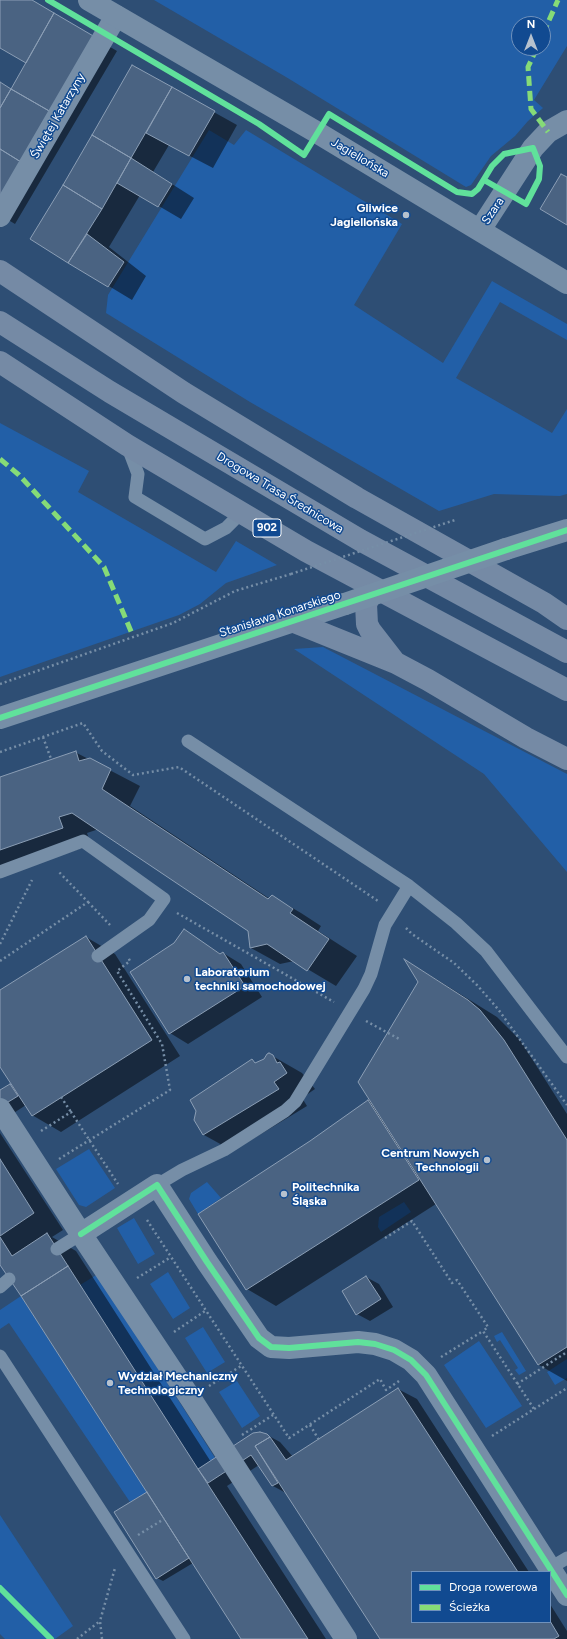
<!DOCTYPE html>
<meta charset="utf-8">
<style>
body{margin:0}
#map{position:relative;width:567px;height:1639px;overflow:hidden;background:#2e4e74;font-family:Figtree,sans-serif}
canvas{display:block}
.legend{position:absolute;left:411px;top:1571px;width:140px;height:52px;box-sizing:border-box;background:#114a91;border:1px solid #7092bd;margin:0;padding:5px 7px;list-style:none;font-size:12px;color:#fff}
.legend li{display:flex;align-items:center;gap:8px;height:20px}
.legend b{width:20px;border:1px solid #7092bd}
.north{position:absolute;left:511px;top:16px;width:40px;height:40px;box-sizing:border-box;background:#114a91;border:1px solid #7092bd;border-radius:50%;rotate:0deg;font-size:11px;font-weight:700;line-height:16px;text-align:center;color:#fff}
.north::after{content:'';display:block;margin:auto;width:14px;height:18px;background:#b6c1ce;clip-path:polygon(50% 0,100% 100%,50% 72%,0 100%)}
</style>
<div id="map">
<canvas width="567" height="1639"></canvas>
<ul class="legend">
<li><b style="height:5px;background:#60e19b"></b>Droga rowerowa</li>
<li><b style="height:5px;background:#86db77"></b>Ścieżka</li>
</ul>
<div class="north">N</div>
</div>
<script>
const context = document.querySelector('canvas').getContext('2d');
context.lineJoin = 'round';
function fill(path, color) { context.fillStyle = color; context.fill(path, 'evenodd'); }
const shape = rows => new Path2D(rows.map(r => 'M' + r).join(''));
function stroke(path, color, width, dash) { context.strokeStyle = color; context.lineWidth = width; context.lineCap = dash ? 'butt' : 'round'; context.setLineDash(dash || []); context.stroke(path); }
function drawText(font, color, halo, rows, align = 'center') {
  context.font = font + ' Figtree,sans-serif'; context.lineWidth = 3; context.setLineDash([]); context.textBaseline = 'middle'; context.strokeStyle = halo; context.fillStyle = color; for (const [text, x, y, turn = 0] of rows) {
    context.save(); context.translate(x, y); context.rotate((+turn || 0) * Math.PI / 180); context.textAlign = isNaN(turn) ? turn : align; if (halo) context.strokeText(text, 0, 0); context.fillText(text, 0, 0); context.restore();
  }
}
fill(shape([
 [154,0,567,0,567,46,534,100,543,108,528,121,515,136,491,156,471,185,466,187,286,77],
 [519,24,543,24,543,48,519,48],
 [209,130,234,145,246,130,402,224,354,305,443,363,492,281,567,324,567,340,500,302,456,378,552,433,567,409,567,494,560,496,494,494,439,511,250,402,106,313,108,295],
 [0,423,89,471,78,492,216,572,236,541,277,565,226,583,200,604,179,615,0,677],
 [323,647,567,774,567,872,484,774,294,649],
 [89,1149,115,1188,86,1207,79,1205,56,1169],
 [207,1182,221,1198,198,1214,189,1199,191,1193],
 [404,1202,411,1212,381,1232,378,1227,379,1217],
 [134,1218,155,1254,138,1264,117,1228],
 [168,1272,190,1308,173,1319,150,1284],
 [98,1274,215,1458,198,1469,80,1285],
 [21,1296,147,1492,130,1502,9,1323,0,1329,0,1310],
 [203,1327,225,1362,207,1373,185,1338],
 [502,1332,526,1371,519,1375,515,1370,518,1368,500,1340,497,1342,494,1336],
 [479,1341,522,1406,486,1428,444,1365],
 [567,1359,567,1378,555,1385,547,1372],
 [237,1381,260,1416,242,1428,219,1392],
 [0,1515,73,1626,55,1639,5,1639,0,1634]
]), '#225fa7');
fill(shape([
 [0,0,31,0,117,51,15,224,0,215,0,83,12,90,27,63,0,47],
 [133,67,237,125,213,168,169,145,153,172,194,198,181,219,140,195,109,247,146,276,132,300,31,239],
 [75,752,140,786,130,806,270,899,272,896,301,913,321,926,318,931,357,956,336,986,294,961,280,964,251,948,249,931,99,829,87,833,91,845,0,876,0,778],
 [184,931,221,954,223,953,241,964,262,997,188,1044,170,1033,175,944],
 [86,937,115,954,180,1056,61,1132,32,1115,26,1105,0,1122,0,1091,10,1085,15,1087,0,1064,0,992],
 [407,961,497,1017,520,1040,567,1114,567,1381,539,1365,436,1204,276,1306,247,1289,311,1142,369,1100,359,1082,419,982],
 [269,1054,302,1073,315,1089,302,1098,307,1106,233,1151,204,1135,195,1120,252,1061,257,1064,265,1060],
 [0,1133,63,1230,52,1237,76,1251,211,1462,267,1435,280,1442,293,1457,398,1389,417,1399,529,1572,412,1572,412,1622,550,1622,550,1604,567,1631,567,1639,381,1639,286,1493,273,1486,259,1465,227,1486,326,1639,242,1639,193,1563,163,1581,157,1578,148,1493,0,1263],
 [366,1277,379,1284,393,1307,370,1321,357,1314]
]), '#0007');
const building = shape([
 [0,0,32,0,54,13,26,63,0,48,0,0],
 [54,13,95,37,51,112,11,89,54,13],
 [132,65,172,87,131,158,92,135,132,65],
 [0,82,11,89,0,108,0,82],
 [172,87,215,111,189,156,146,133,172,87],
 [11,89,51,112,21,162,0,149,0,108,11,89],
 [92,135,131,158,102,209,63,185,92,135],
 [0,149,21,162,0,199,0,149],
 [131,158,172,184,158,207,117,183,131,158],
 [561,174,567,177,567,225,540,209,561,174],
 [63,185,102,209,68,263,30,239,63,185],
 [87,234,124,262,108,287,68,263,87,234],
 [76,751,79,761,90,758,111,769,102,789,268,899,272,895,293,909,290,913,329,939,307,971,267,944,250,948,248,931,72,813,59,817,63,828,0,850,0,777,76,751],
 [184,929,220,954,223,952,245,986,169,1034,130,972,174,943,184,929],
 [86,936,152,1040,32,1116,0,1067,0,990,86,936],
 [404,959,468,1000,480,1010,504,1040,567,1140,567,1347,538,1365,358,1082,418,982,404,959],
 [269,1053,273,1055,277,1063,280,1062,287,1073,274,1082,279,1089,203,1135,194,1120,196,1111,190,1100,252,1059,255,1063,264,1059,267,1054,269,1053],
 [10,1084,18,1096,0,1107,0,1090,10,1084],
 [368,1100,419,1180,246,1290,198,1214,310,1141,368,1100],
 [0,1159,34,1213,0,1236,0,1159],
 [47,1233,68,1266,21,1296,0,1265,0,1237,12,1256,47,1233],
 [68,1266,198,1469,308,1639,241,1639,21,1296,68,1266],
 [366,1276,381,1299,356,1315,342,1291,366,1276],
 [398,1388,518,1572,412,1572,412,1622,550,1621,559,1636,554,1639,380,1639,255,1446,270,1437,286,1460,398,1388],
 [260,1432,267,1434,270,1437,255,1446,278,1483,272,1486,251,1455,208,1483,198,1469,253,1433,260,1432],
 [147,1492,189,1558,156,1579,114,1512,147,1492]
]);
fill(building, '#4a6382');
stroke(building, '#8b9eb5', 1);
stroke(shape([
 [0,684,173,623,235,591,291,574],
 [43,737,51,759],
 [0,752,83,723,102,751,133,775,179,767,378,901],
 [88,902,110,925],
 [177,913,334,1002],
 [406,928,412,934,454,963,477,985,498,1009,567,1105],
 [0,944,32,880],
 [0,961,88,902,58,871],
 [366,1021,401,1040],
 [61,1097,71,1112],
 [41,1131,71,1112,118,1184],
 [59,1159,170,1090,162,1044,117,971,130,961,128,957],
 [147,1220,289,1438,380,1379,386,1390,399,1381],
 [385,1238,412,1221,452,1283,457,1280,488,1327,483,1331,534,1409],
 [137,1278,171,1257],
 [174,1332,205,1311],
 [441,1357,483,1331],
 [517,1384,567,1352],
 [209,1386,241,1366],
 [310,1425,319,1440],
 [242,1435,273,1415],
 [492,1436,567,1388],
 [138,1535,164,1519],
 [77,1639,100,1621],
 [102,1639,100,1621,115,1568]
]), '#768ea7', 2.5, [2, 3]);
stroke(shape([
 [127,445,138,474,135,497,205,539,226,528,241,513],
 [188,741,409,886,456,923,486,951,567,1057],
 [0,872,83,841,164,899,149,920,98,956],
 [157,1185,182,1170,224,1150,285,1111,295,1102,364,989,371,974,385,925,409,886],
 [57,1249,81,1234],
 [0,1287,9,1279],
 [0,1356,184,1639],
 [550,1568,567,1558]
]), '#768ea7', 13);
stroke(shape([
 [0,216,116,16],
 [480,230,533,148,548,132,567,121],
 [0,1109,81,1234,191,1399,346,1639],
 [81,1234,157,1185,207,1262,259,1338,271,1347,289,1348,358,1342,375,1344,394,1350,411,1360,426,1375,567,1595]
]), '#768ea7', 22);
stroke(shape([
 [89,0,318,133,567,283],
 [506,549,567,530],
 [0,718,345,604]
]), '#768ea7', 22);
stroke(shape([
 [0,271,184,393,357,498,544,603,567,619],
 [0,322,110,392,360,540,567,652],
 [0,362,127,445,306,551,567,690],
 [371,594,366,604,367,624,370,630,394,661],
 [292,621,396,663,428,680,526,738,567,759]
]), '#758aa5', 22);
stroke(shape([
 [291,574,455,520]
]), '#768ea7', 2.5, [2, 3]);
stroke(shape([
 [345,604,506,549]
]), '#768ea7', 22);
stroke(shape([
 [543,34,558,0],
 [537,48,528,67,531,109,548,132],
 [0,459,19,475,104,567,133,636]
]), '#86db77', 5, [10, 5]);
stroke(shape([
 [48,0,259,124,304,155,329,114,457,192,472,194,478,189,492,166,504,154,533,148],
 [484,180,526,204,539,179,540,166,533,148],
 [0,718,567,530],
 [81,1234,157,1185,207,1262,259,1338,271,1347,289,1348,358,1342,375,1344,394,1350,411,1360,426,1375,567,1595],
 [0,1588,51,1639]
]), '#60e19b', 6);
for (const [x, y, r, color] of [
 [406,215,4,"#b6c1ce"],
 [187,979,4,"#b6c1ce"],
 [487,1160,4,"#b6c1ce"],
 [284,1194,4,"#b6c1ce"],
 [110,1383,4,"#b6c1ce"]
]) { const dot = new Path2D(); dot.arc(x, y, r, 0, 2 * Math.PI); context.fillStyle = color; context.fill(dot); stroke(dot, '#114a91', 1.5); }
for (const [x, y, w] of [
 [267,528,28]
]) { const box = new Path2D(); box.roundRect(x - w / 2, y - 9, w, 18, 3); context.fillStyle = '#114a91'; context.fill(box); stroke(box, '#fff', 1); }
drawText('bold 11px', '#fff', null, [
 ["902",267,528]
]);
drawText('12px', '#fff', '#114a91', [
 ["Świętej Katarzyny",58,116,-60],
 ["Jagiellońska",360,158,31],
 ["Szara",493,211,-56],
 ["Drogowa Trasa Średnicowa",280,493,31],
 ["Stanisława Konarskiego",280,614,-18]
]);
drawText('bold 12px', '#fff', '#114a91', [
 ["Gliwice",398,208,"right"],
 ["Jagiellońska",398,222,"right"],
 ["Laboratorium",195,972],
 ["techniki samochodowej",195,986],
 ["Centrum Nowych",479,1153,"right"],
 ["Technologii",479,1167,"right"],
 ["Politechnika",292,1187],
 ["Śląska",292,1201],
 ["Wydział Mechaniczny",118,1376],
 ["Technologiczny",118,1390]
], 'left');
</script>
